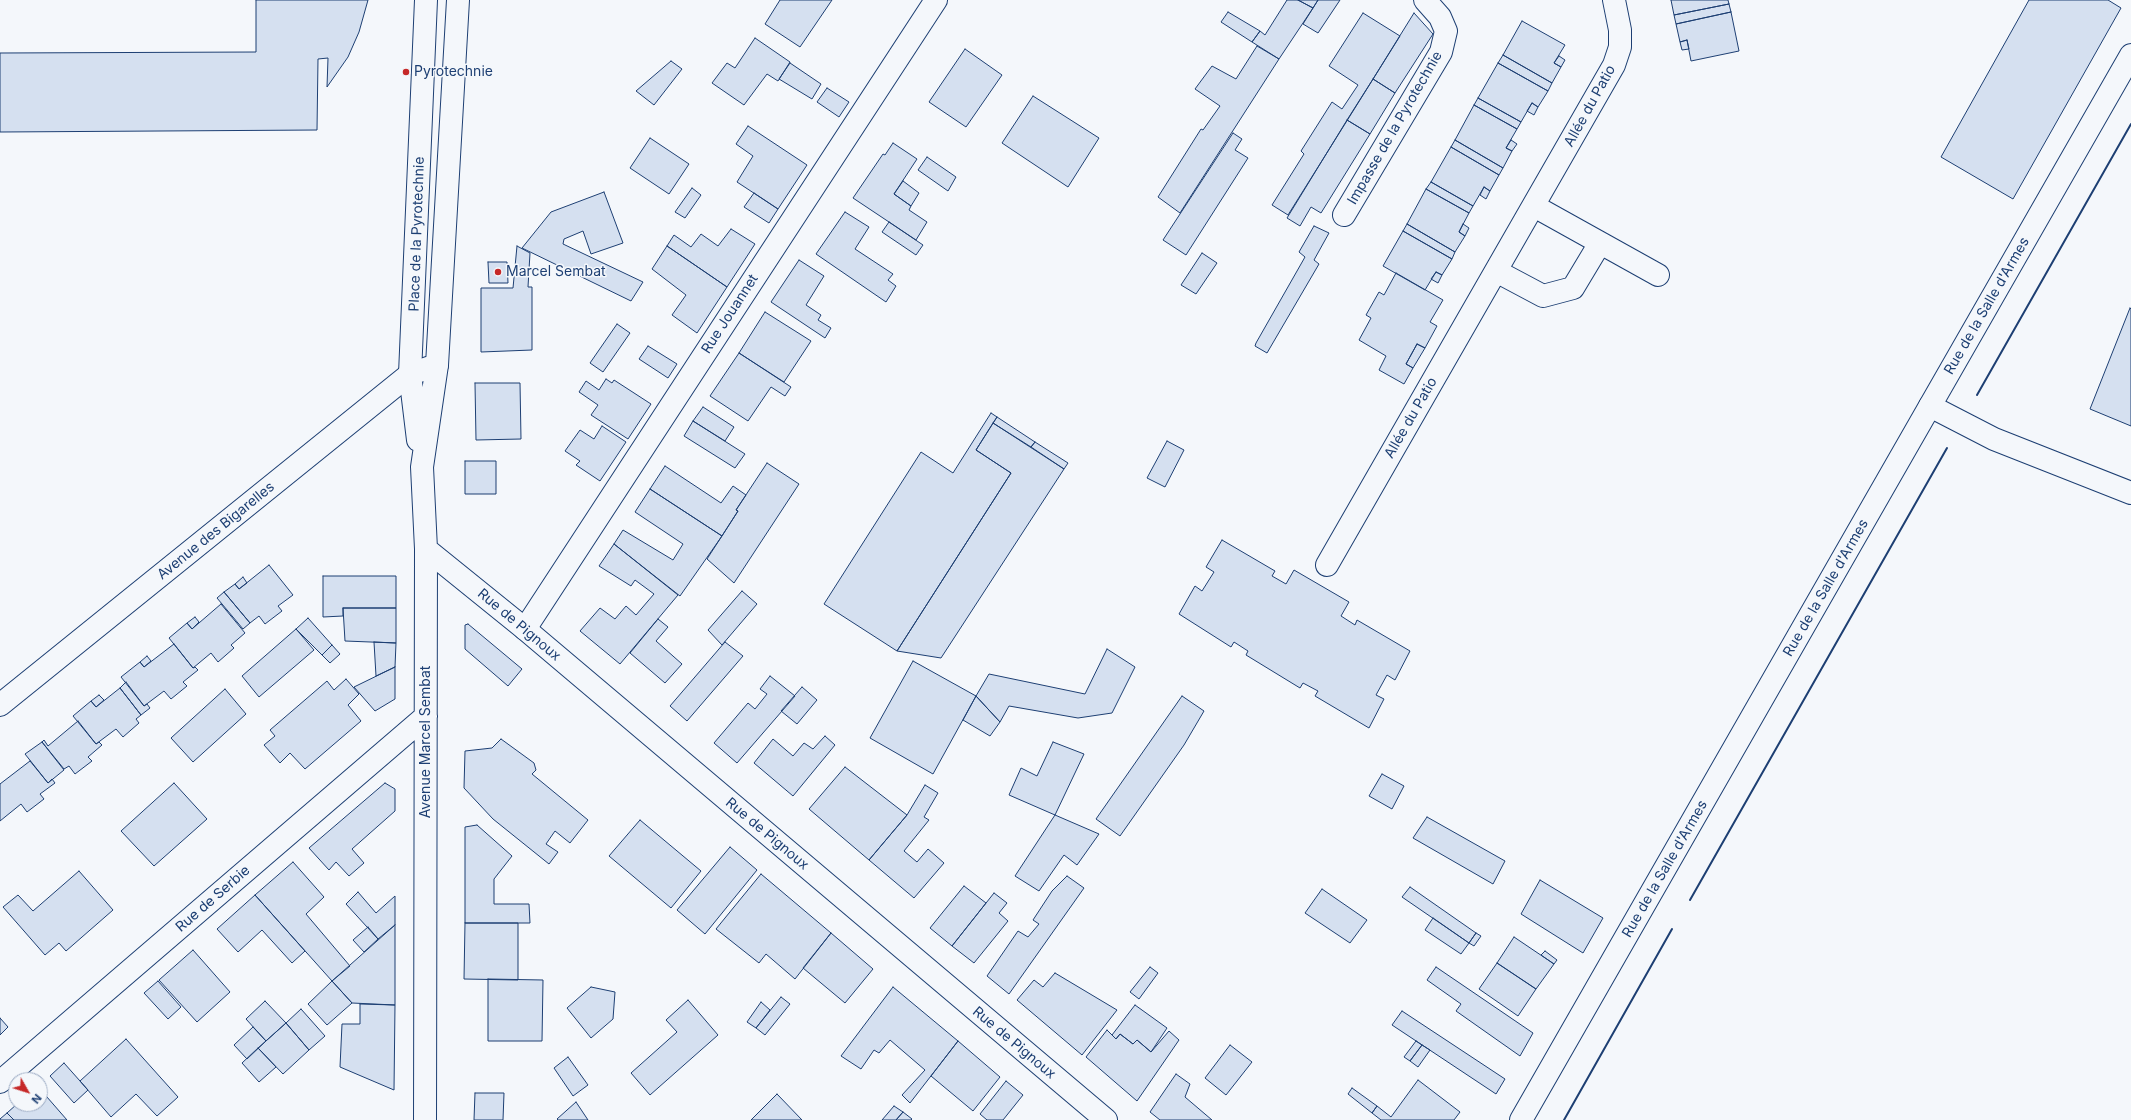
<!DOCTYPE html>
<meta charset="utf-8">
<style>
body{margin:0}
#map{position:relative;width:2131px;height:1120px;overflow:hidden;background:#f4f7fb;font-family:Inter,sans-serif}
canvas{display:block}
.north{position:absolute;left:8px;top:1072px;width:40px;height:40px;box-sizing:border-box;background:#f4f7fb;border:1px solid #9eadc5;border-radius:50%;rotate:129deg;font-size:11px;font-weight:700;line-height:16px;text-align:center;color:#1d3f73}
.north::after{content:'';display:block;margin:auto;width:14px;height:18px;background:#c62828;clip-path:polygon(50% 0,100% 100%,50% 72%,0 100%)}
</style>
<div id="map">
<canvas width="2131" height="1120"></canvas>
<div class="north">N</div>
</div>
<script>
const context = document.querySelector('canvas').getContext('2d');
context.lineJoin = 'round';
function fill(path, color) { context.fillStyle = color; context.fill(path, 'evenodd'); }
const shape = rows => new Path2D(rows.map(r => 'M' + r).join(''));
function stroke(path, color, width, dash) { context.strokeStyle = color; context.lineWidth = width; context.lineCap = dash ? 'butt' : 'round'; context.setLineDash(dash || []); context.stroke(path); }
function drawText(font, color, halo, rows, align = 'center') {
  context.font = font + ' Inter,sans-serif'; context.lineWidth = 3; context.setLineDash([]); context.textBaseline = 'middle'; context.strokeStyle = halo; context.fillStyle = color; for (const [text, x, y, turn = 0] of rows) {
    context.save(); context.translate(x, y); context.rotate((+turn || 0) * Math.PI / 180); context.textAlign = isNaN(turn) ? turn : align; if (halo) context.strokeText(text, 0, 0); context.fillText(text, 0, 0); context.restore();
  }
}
const building = shape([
 [256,0,368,0,359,32,348,57,327,87,328,58,318,59,317,130,0,132,0,53,256,52,256,0],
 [780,0,832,0,800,47,765,24,780,0],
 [1287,0,1298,0,1313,8,1279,59,1252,42,1260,31,1265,35,1287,0],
 [1298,0,1318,0,1313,8,1298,0],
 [1318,0,1340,0,1318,33,1303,24,1318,0],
 [1671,0,1728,0,1729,4,1674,15,1671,0],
 [2029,0,2108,0,2121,8,2013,199,1941,157,2029,0],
 [1729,4,1731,12,1676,24,1674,15,1729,4],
 [1228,12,1260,31,1252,42,1221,22,1228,12],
 [1731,12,1739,51,1691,61,1687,40,1680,42,1676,24,1731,12],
 [1363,13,1400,36,1288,215,1272,205,1304,154,1301,151,1332,102,1342,109,1358,85,1329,66,1363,13],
 [1414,13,1433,34,1395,93,1373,79,1414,13],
 [1522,21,1565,45,1554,63,1561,67,1552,83,1503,55,1522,21],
 [755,38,790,62,778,81,767,74,744,105,712,83,727,63,735,68,755,38],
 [1687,40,1689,49,1682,50,1680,42,1687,40],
 [1257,46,1279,59,1180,213,1158,197,1201,129,1203,130,1220,106,1195,89,1212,66,1236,79,1257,46],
 [965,49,1002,75,966,127,929,102,965,49],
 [1503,55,1552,83,1548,91,1498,63,1503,55],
 [1559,56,1565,60,1561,67,1554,63,1559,56],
 [671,61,682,69,654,105,636,91,671,61],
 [790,63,821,84,812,99,779,79,790,63],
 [1498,63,1548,91,1538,107,1532,103,1521,122,1478,98,1498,63],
 [1373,79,1395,93,1370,134,1347,120,1373,79],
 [827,88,849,102,839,117,817,102,827,88],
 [1033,96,1099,138,1068,187,1002,143,1033,96],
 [1478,98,1521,122,1517,129,1474,105,1478,98],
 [1532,103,1538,107,1534,115,1527,111,1532,103],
 [1474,105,1517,129,1506,148,1512,151,1503,168,1455,140,1474,105],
 [1347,120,1370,134,1321,213,1311,207,1300,226,1287,218,1347,120],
 [748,126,807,165,778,209,737,182,753,156,736,144,748,126],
 [1233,133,1242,139,1235,150,1248,158,1186,255,1163,240,1233,133],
 [650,138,689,164,669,194,630,168,650,138],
 [1455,140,1503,168,1499,175,1451,147,1455,140],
 [1511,140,1517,144,1512,151,1506,148,1511,140],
 [893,143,917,159,894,194,911,206,909,210,927,222,916,240,853,198,883,154,885,155,893,143],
 [1451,147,1499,175,1490,191,1484,187,1473,206,1431,182,1451,147],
 [927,157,956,177,948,191,918,170,927,157],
 [903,181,919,193,911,206,894,194,903,181],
 [1431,182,1473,206,1469,213,1426,189,1431,182],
 [1484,187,1490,191,1486,199,1480,195,1484,187],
 [692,188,701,195,685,218,675,212,692,188],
 [1426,189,1469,213,1459,232,1465,236,1455,252,1407,224,1426,189],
 [604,192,623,243,591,254,583,231,564,239,563,244,643,282,631,301,522,248,551,212,604,192],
 [754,193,778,209,769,223,744,207,754,193],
 [845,212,869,227,855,249,893,274,888,280,896,286,886,302,816,254,845,212],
 [889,222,923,245,916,255,882,232,889,222],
 [1407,224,1455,252,1452,259,1403,231,1407,224],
 [1463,224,1469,228,1465,236,1459,232,1463,224],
 [1314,226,1329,233,1314,260,1319,264,1267,353,1255,346,1256,343,1305,257,1299,252,1314,226],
 [731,229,755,244,727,287,667,246,674,235,691,247,701,234,718,246,731,229],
 [1403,231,1452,259,1442,275,1436,272,1425,290,1383,266,1403,231],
 [517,246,530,253,528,287,532,287,532,350,481,352,481,288,513,288,517,246],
 [667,246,727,287,697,333,672,315,686,295,652,269,667,246],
 [1202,253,1217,263,1196,294,1181,285,1202,253],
 [799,260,824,276,806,305,821,315,818,320,831,328,825,338,771,302,799,260],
 [488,262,507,262,508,283,489,283,488,262],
 [1436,272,1442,275,1438,283,1431,279,1436,272],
 [1396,273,1443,300,1430,322,1437,326,1425,348,1417,344,1406,364,1413,368,1404,384,1379,370,1386,356,1359,340,1371,318,1366,315,1379,292,1384,295,1396,273],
 [2130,308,2131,309,2131,426,2090,409,2130,308],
 [765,312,811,341,784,382,739,353,765,312],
 [617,324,630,333,603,372,590,363,617,324],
 [1417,344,1425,348,1413,368,1406,364,1417,344],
 [648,346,677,364,668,378,639,359,648,346],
 [739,353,791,387,785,396,771,387,748,421,710,396,739,353],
 [606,379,612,383,614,380,651,404,628,439,591,415,598,405,579,392,586,381,599,390,606,379],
 [475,383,520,383,521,439,476,440,475,383],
 [703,407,734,427,725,441,693,421,703,407],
 [991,413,997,417,976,450,1011,473,897,651,824,604,921,452,953,473,991,413],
 [997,417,1035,442,1031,447,993,423,997,417],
 [693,421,745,454,735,468,684,436,693,421],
 [993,423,1064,469,941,658,897,651,1011,473,976,450,993,423],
 [602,426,626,442,600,481,576,465,580,461,565,451,580,430,594,439,602,426],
 [1167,441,1184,450,1165,487,1147,478,1167,441],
 [1035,442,1068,463,1064,469,1031,447,1035,442],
 [465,461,496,461,496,494,465,494,465,461],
 [767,463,799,484,734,583,707,559,738,511,736,510,767,463],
 [665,466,721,503,733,486,746,495,736,510,738,511,722,536,650,489,665,466],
 [650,489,722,536,680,596,614,544,623,530,673,560,683,544,635,512,650,489],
 [1222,540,1275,571,1272,576,1286,584,1294,570,1349,602,1341,616,1355,625,1357,620,1410,651,1395,680,1387,675,1376,695,1384,699,1369,728,1315,696,1318,691,1303,683,1300,688,1246,655,1248,651,1234,642,1231,647,1179,614,1195,586,1202,591,1214,572,1206,567,1222,540],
 [614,544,678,595,620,664,580,631,600,608,615,619,626,606,636,615,654,594,635,580,631,586,599,566,614,544],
 [269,565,293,595,278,606,282,611,265,624,259,616,250,623,224,592,235,584,239,589,269,565],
 [323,576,396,576,396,608,343,608,343,616,323,617,323,576],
 [243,577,247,583,239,589,235,584,243,577],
 [742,591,757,604,722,645,708,630,742,591],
 [224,592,250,623,243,629,217,598,224,592],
 [221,604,245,633,231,645,234,648,218,662,211,653,193,668,169,638,187,623,192,629,221,604],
 [343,608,396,608,396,643,345,641,343,608],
 [195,617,199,622,192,629,187,623,195,617],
 [308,618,332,645,322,655,296,629,308,618],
 [658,619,668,627,656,641,682,664,665,683,630,653,658,619],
 [468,624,522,669,508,686,465,649,465,625,468,624],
 [296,629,314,650,259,697,242,676,296,629],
 [374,642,396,643,395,667,376,676,374,642],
 [725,642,743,656,687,721,670,706,725,642],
 [174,644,193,668,195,667,198,670,183,682,187,686,171,699,164,691,144,706,121,677,140,662,144,667,174,644],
 [332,645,340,654,330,663,322,655,332,645],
 [1107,649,1135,667,1112,713,1078,718,1009,706,1000,722,976,696,989,674,1085,694,1107,649],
 [147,656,151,661,144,667,140,662,147,656],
 [913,661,976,696,933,774,870,738,913,661],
 [395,667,395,699,375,711,354,687,395,667],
 [770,676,795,696,737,763,714,743,748,703,755,709,767,694,760,689,770,676],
 [346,679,359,694,348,705,361,721,305,769,290,753,280,763,264,745,275,736,270,730,327,681,334,690,346,679],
 [126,682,144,706,147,704,150,708,141,715,120,688,126,682],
 [802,687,817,700,797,724,781,711,802,687],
 [120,688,141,715,136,719,139,723,123,737,116,729,96,744,73,716,91,701,96,707,120,688],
 [225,689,246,714,193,762,171,738,225,689],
 [99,695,104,700,96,707,91,701,99,695],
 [976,696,1000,722,990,736,963,720,976,696],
 [1182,696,1204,711,1184,745,1120,836,1096,819,1182,696],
 [78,721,96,744,99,742,102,745,88,757,92,761,75,774,69,766,64,769,42,742,44,740,48,746,78,721],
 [825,736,835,745,793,796,754,763,773,739,793,756,804,743,813,749,825,736],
 [501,739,534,763,536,770,532,774,588,820,570,843,555,831,546,844,558,852,549,864,493,819,464,788,465,751,492,748,501,739],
 [42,742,64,770,48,783,25,754,42,742],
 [1053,742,1084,754,1055,815,1009,795,1021,768,1037,776,1053,742],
 [30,761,48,783,52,779,55,783,40,794,44,799,27,812,21,804,0,821,0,784,30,761],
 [845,767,907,815,869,860,809,809,845,767],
 [1382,774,1404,786,1392,809,1369,796,1382,774],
 [174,783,207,819,154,866,121,831,174,783],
 [385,783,395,789,395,811,352,849,364,863,349,876,336,862,329,870,309,848,385,783],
 [925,785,938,793,924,817,929,820,904,851,917,862,928,849,944,863,914,898,869,860,907,815,925,785],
 [1055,815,1099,834,1077,865,1064,855,1039,891,1015,876,1055,815],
 [1427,817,1505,861,1493,884,1413,838,1427,817],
 [640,820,701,871,671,908,609,856,640,820],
 [477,825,512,856,494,879,494,904,529,904,530,923,465,923,465,827,477,825],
 [730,847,757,870,705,934,677,910,730,847],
 [293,862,324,897,306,914,350,966,332,981,255,895,293,862],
 [79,871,113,910,66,951,59,943,45,955,3,907,18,895,33,911,79,871],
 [761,874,831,933,795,979,766,954,759,963,716,929,761,874],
 [1067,876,1084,888,1009,994,987,976,1018,931,1028,937,1039,924,1033,920,1052,891,1067,876],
 [1540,880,1603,918,1583,953,1521,914,1540,880],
 [964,886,986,903,952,946,930,928,964,886],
 [1410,887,1476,933,1469,943,1402,897,1410,887],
 [1322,889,1367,920,1350,943,1305,913,1322,889],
 [358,892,376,913,395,896,395,925,378,939,346,904,358,892],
 [994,893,1007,903,999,913,1008,921,974,963,952,946,994,893],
 [255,895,305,951,292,963,262,930,238,952,217,929,255,895],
 [1433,918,1469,943,1461,954,1425,930,1433,918],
 [465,923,518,923,518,980,464,979,465,923],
 [395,925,395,1005,352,1003,332,981,395,925],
 [368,927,378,939,364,952,353,940,368,927],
 [831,933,873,969,845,1003,803,968,831,933],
 [1476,933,1481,936,1474,946,1469,943,1476,933],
 [1514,937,1554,964,1536,989,1497,963,1514,937],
 [193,950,230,992,197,1022,159,980,193,950],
 [1545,951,1557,960,1554,964,1541,955,1545,951],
 [1497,963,1536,989,1518,1016,1479,989,1497,963],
 [1150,967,1158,973,1139,999,1130,992,1150,967],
 [1436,967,1533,1033,1520,1056,1456,1011,1461,1004,1427,980,1436,967],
 [1055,973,1117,1010,1082,1055,1017,1000,1034,980,1043,987,1055,973],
 [488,979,543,980,542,1041,488,1041,488,979],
 [158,981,181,1007,168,1019,144,993,158,981],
 [332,981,352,1003,327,1025,308,1004,332,981],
 [591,987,615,992,613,1019,591,1038,567,1008,591,987],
 [893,987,958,1041,910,1103,902,1095,925,1070,890,1040,879,1053,874,1050,861,1069,841,1056,893,987],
 [781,997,790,1004,765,1035,756,1028,781,997],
 [688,1000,718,1035,650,1095,631,1073,677,1032,666,1020,688,1000],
 [265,1001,286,1023,266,1041,246,1019,265,1001],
 [761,1002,770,1010,756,1028,747,1022,761,1002],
 [360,1004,395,1005,394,1090,340,1067,342,1024,360,1024,360,1004],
 [1135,1005,1167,1028,1151,1052,1137,1040,1133,1044,1120,1034,1116,1039,1112,1035,1135,1005],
 [301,1009,325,1036,309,1050,286,1023,301,1009],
 [1402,1011,1505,1079,1496,1094,1392,1025,1402,1011],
 [0,1018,8,1027,0,1035,0,1018],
 [286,1023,309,1050,283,1074,258,1048,286,1023],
 [253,1027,266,1041,247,1059,234,1045,253,1027],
 [1107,1030,1116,1039,1120,1034,1133,1044,1137,1040,1151,1052,1169,1031,1179,1040,1137,1101,1086,1057,1107,1030],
 [126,1039,178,1097,157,1116,136,1094,111,1117,80,1081,126,1039],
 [958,1041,1000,1077,973,1111,931,1076,958,1041],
 [1416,1041,1422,1045,1410,1061,1404,1057,1416,1041],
 [1230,1045,1252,1062,1226,1095,1205,1078,1230,1045],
 [1422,1045,1430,1050,1418,1067,1410,1061,1422,1045],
 [258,1048,276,1067,259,1082,242,1063,258,1048],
 [568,1057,588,1085,573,1096,554,1068,568,1057],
 [64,1063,88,1090,74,1103,50,1076,64,1063],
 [1176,1074,1190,1084,1185,1097,1212,1120,1160,1120,1150,1112,1176,1074],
 [1418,1080,1460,1112,1454,1120,1381,1120,1372,1113,1377,1106,1391,1117,1418,1080],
 [1006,1081,1023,1095,1003,1120,987,1120,980,1114,1006,1081],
 [1352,1088,1377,1106,1372,1113,1348,1094,1352,1088],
 [40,1089,67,1120,14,1120,7,1113,17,1104,40,1104,40,1089],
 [475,1093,504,1093,503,1120,474,1120,475,1093],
 [777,1094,802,1120,751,1120,777,1094],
 [576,1102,588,1120,558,1120,557,1119,576,1102],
 [894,1106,903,1112,896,1120,882,1120,894,1106],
 [903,1112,912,1119,911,1120,896,1120,903,1112],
 [7,1113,14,1120,0,1120,0,1119,7,1113]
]);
fill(building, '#d5e0f0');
stroke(building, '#1d3f73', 1);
const pedestrian = shape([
 [1930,406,1994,439,2131,493]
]);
const minor = shape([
 [1534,206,1658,275],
 [1344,215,1441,52,1446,31,1440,17,1425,0],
 [1496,271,1543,296,1573,288,1600,243],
 [1327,565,1614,65,1620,47,1620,30,1614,0],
 [525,629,936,0],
 [0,705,410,374,437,365],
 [0,1082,426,716],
 [425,1120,426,549],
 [1521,1120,2131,55]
]);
const secondary = shape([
 [458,0,437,365,422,467,426,549,525,629,1106,1120],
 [418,440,410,374,426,0]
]);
stroke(pedestrian, '#1d3f73', 24);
stroke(minor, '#1d3f73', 24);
stroke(secondary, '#1d3f73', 24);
stroke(pedestrian, '#f4f7fb', 22);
stroke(minor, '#f4f7fb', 22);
stroke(secondary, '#f4f7fb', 22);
stroke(shape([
 [1977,395,2131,124],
 [1690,900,1947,448],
 [1564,1120,1672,929]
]), '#1d3f73', 2);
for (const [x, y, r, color] of [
 [406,72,4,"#c62828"],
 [498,272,4,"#c62828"]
]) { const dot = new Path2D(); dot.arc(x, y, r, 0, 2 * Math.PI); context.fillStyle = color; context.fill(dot); stroke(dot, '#f4f7fb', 1.5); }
drawText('14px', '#1d3f73', '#f4f7fb', [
 ["Pyrotechnie",414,72],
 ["Marcel Sembat",506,272]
], 'left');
drawText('14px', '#1d3f73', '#f4f7fb', [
 ["Allée du Patio",1590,106,-61],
 ["Impasse de la Pyrotechnie",1395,128,-60],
 ["Place de la Pyrotechnie",417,234,-88],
 ["Rue de la Salle d'Armes",1987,306,-60],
 ["Rue Jouannet",730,314,-57],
 ["Allée du Patio",1411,418,-60],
 ["Avenue des Bigarelles",216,531,-39],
 ["Rue de la Salle d'Armes",1826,588,-60],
 ["Rue de Pignoux",519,625,40],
 ["Avenue Marcel Sembat",426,742,-90],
 ["Rue de Pignoux",767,834,40],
 ["Rue de la Salle d'Armes",1665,869,-60],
 ["Rue de Serbie",213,899,-41],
 ["Rue de Pignoux",1014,1043,40]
]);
</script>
